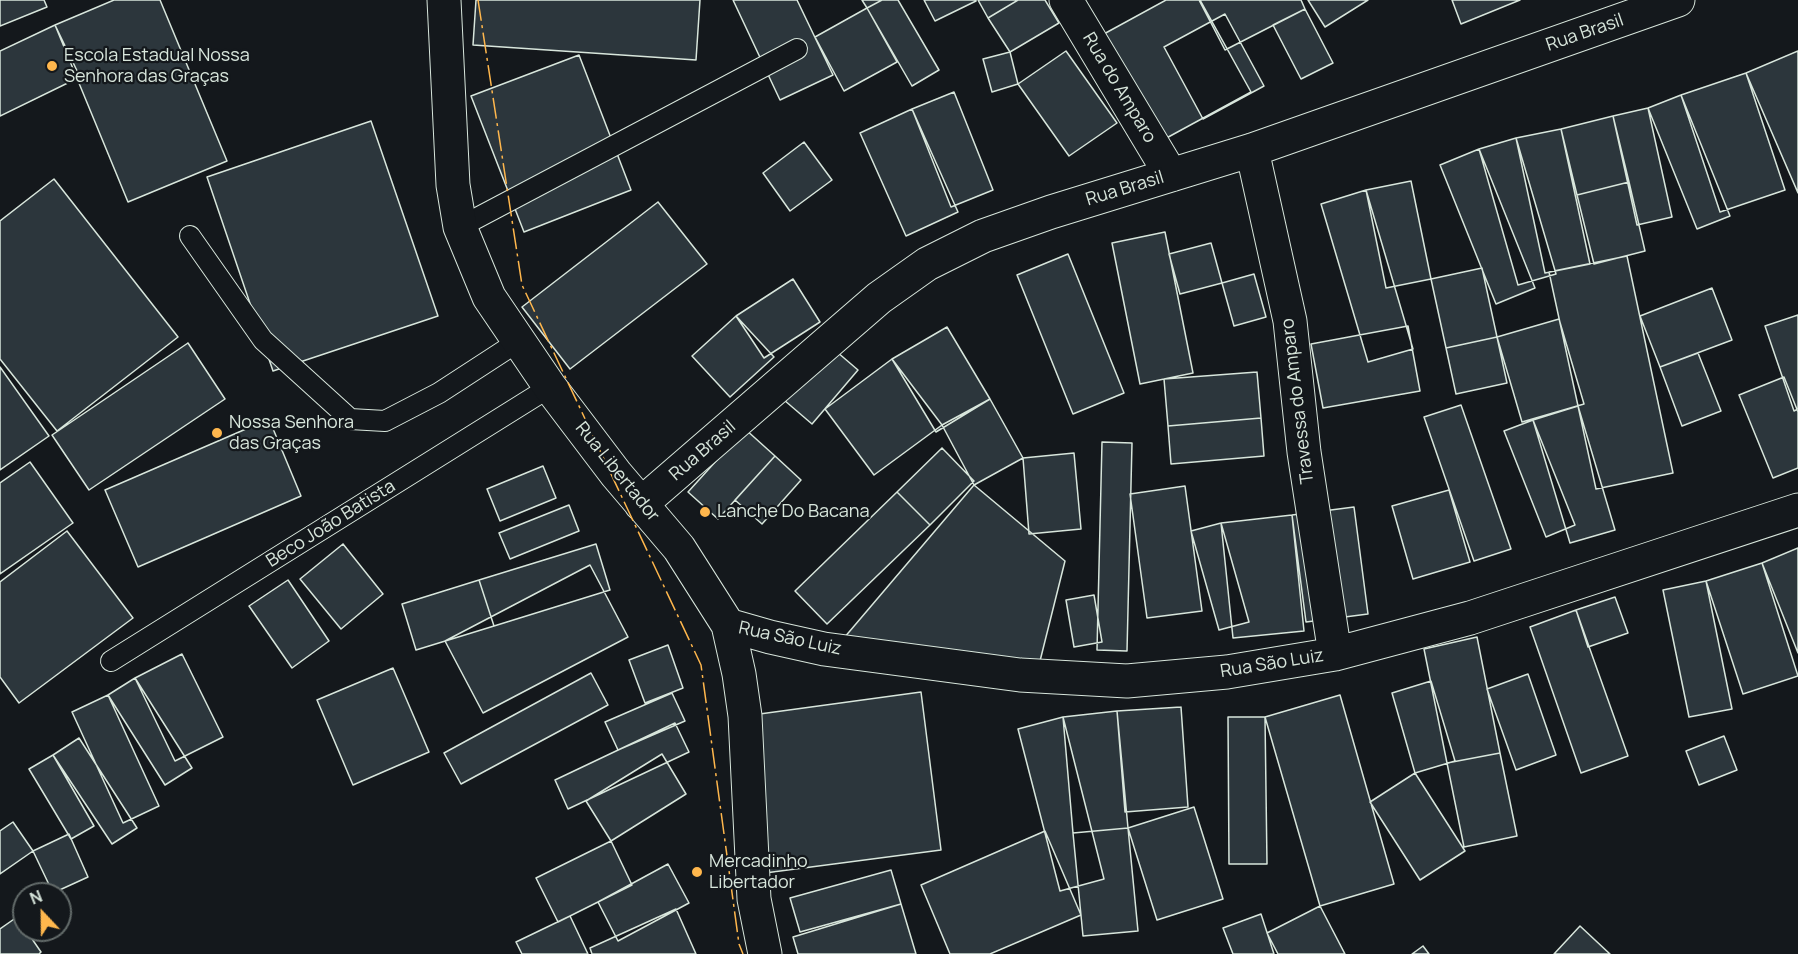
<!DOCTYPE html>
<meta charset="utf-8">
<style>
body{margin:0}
#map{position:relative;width:1798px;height:954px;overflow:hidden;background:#14181c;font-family:Manrope,sans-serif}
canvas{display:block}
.north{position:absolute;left:12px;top:882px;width:60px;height:60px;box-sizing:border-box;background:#14181c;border:2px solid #626a69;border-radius:50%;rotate:338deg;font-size:16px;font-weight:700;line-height:24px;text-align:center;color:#d8e6dc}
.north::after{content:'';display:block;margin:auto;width:21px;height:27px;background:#ffb74d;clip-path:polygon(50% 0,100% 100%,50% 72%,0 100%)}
</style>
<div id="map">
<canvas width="1798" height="954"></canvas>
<div class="north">N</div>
</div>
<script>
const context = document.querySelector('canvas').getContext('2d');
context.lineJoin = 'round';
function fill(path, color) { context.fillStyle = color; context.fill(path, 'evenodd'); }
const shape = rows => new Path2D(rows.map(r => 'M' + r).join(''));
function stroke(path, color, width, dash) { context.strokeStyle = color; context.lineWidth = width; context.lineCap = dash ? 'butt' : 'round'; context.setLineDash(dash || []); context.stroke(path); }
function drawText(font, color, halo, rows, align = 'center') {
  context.font = font + ' Manrope,sans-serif'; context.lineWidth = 4.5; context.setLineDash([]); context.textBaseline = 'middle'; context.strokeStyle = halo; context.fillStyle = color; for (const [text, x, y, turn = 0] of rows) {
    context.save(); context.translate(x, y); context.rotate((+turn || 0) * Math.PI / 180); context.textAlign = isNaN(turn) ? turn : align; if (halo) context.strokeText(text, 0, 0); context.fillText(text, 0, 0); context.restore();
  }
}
const building = shape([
 [0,0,44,0,47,7,0,26,0,0],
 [114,0,160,0,227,161,128,202,55,25,114,0],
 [476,0,700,0,696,60,473,45,476,0],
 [733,0,797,0,833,75,780,100,733,0],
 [862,0,882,0,867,8,862,0],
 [882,0,898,0,939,70,912,86,867,8,882,0],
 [924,0,976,0,976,1,935,21,924,0],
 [978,0,1018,0,988,18,978,0],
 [1018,0,1045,0,1059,23,1010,52,988,18,1018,0],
 [1166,0,1200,0,1251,92,1161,141,1102,35,1166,0],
 [1199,0,1301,0,1305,9,1225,50,1199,0],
 [1308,0,1368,0,1325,27,1308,0],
 [1452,0,1520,0,1461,24,1452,0],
 [867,8,897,62,844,91,815,37,867,8],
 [1305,9,1333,63,1301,79,1273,25,1305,9],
 [1225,14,1264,86,1203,119,1164,47,1225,14],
 [55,25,80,77,0,116,0,51,55,25],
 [1066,51,1117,123,1069,156,1018,84,1066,51],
 [1798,51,1798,193,1746,73,1798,51],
 [1010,52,1018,84,992,92,983,59,1010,52],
 [579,55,631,190,524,232,471,96,579,55],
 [1746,73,1785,190,1720,212,1681,95,1746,73],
 [954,92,993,190,951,207,912,109,954,92],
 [1681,95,1730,216,1697,229,1648,108,1681,95],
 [1648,108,1672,217,1637,225,1613,116,1648,108],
 [912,109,958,212,906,236,860,133,912,109],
 [1613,116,1629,182,1577,195,1561,129,1613,116],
 [371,121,438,316,273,371,207,177,371,121],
 [1561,129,1590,264,1545,273,1516,138,1561,129],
 [1516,138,1556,274,1518,285,1479,149,1516,138],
 [804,142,832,180,790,211,763,173,804,142],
 [1479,149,1535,288,1496,304,1440,165,1479,149],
 [54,179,178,337,57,431,0,359,0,221,54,179],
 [1411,181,1431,279,1386,288,1366,190,1411,181],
 [1629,182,1645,251,1594,264,1577,195,1629,182],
 [1366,190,1413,349,1368,362,1321,204,1366,190],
 [658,202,707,264,570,369,522,307,658,202],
 [1165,232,1193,373,1140,384,1112,243,1165,232],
 [1211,243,1222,283,1180,294,1169,254,1211,243],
 [1068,254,1124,393,1073,414,1017,275,1068,254],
 [1627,256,1673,473,1596,489,1549,272,1627,256],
 [1482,268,1497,337,1446,348,1431,279,1482,268],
 [1254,274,1266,317,1234,326,1222,283,1254,274],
 [793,279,820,322,764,358,736,316,793,279],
 [1712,288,1732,340,1660,367,1640,316,1712,288],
 [1798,315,1798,409,1794,411,1765,326,1798,315],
 [736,316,774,357,730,397,692,356,736,316],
 [1559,319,1584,404,1522,422,1497,337,1559,319],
 [1408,326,1420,391,1323,408,1311,344,1408,326],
 [947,327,990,399,936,432,892,359,947,327],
 [1497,337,1507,383,1456,394,1446,348,1497,337],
 [188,343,225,399,89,490,52,435,188,343],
 [830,346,858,370,812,424,784,400,830,346],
 [1698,353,1721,411,1682,426,1660,367,1698,353],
 [892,359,942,425,874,475,825,409,892,359],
 [0,367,49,436,0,470,0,367],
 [1257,372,1261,418,1168,426,1164,379,1257,372],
 [1784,377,1798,412,1798,468,1773,478,1739,395,1784,377],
 [990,399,1023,458,974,485,942,425,990,399],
 [1461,405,1511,549,1474,561,1424,417,1461,405],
 [1578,406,1615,530,1570,543,1533,420,1578,406],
 [1261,418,1264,456,1171,464,1168,426,1261,418],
 [269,419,301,496,138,567,105,490,269,419],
 [1533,420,1575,525,1546,537,1504,431,1533,420],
 [745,429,775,456,718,519,688,492,745,429],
 [1102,442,1132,443,1127,651,1097,650,1102,442],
 [942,448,974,481,930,525,897,492,942,448],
 [1074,453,1081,529,1029,534,1023,458,1074,453],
 [775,456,801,480,762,524,735,500,775,456],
 [30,462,73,523,0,574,0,483,30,462],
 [543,466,556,498,500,521,487,489,543,466],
 [974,485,1065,561,1039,665,838,645,974,485],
 [1185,486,1202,611,1147,618,1130,494,1185,486],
 [1449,490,1470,562,1413,579,1392,506,1449,490],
 [897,492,930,525,827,624,795,591,897,492],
 [569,505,579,531,510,559,499,533,569,505],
 [1354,507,1368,614,1306,622,1292,515,1354,507],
 [1292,515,1304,631,1233,638,1221,523,1292,515],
 [1221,523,1249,622,1219,630,1191,531,1221,523],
 [67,531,133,618,19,703,0,677,0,582,67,531],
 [343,544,383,594,341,629,300,579,343,544],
 [596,544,610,590,494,626,479,580,596,544],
 [1798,548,1798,653,1762,563,1798,548],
 [1762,563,1798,676,1743,694,1706,581,1762,563],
 [590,565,628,637,483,713,445,641,590,565],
 [288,580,329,641,292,668,249,606,288,580],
 [479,580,494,626,416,650,402,604,479,580],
 [1706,581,1732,709,1689,717,1663,590,1706,581],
 [1094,595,1102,642,1074,647,1066,600,1094,595],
 [1615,597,1628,633,1588,647,1576,610,1615,597],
 [1576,610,1628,756,1581,773,1530,627,1576,610],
 [1477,637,1500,753,1447,763,1424,649,1477,637],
 [668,645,683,688,645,703,629,660,668,645],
 [182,654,223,737,175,761,135,678,182,654],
 [393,668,429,752,353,785,317,700,393,668],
 [591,673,608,705,461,784,444,753,591,673],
 [1528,674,1556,755,1516,770,1487,689,1528,674],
 [135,678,192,768,165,785,108,695,135,678],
 [1431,681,1455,761,1415,773,1392,693,1431,681],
 [921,692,941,850,765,873,745,716,921,692],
 [672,693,685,721,618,750,605,722,672,693],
 [108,695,159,806,123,823,72,712,108,695],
 [1340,695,1394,884,1320,906,1265,717,1340,695],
 [1181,707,1188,807,1125,812,1117,711,1181,707],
 [1117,711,1128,828,1073,833,1063,717,1117,711],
 [1063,717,1104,879,1060,891,1018,729,1063,717],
 [1228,717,1265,717,1267,864,1229,864,1228,717],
 [675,723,689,752,568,809,555,780,675,723],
 [1724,736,1737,770,1699,785,1686,751,1724,736],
 [79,738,137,828,112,844,53,755,79,738],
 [1500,753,1517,836,1464,847,1447,763,1500,753],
 [662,754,686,794,611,841,586,801,662,754],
 [53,755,94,826,71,839,29,769,53,755],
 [1415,773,1465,851,1420,880,1370,802,1415,773],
 [1194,807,1223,899,1157,920,1128,828,1194,807],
 [13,822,33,851,0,874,0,831,13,822],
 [1128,828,1138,931,1083,936,1073,833,1128,828],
 [1045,831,1081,915,990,954,950,954,921,885,1045,831],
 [69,834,88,877,53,893,33,851,69,834],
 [611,841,632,885,558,922,536,878,611,841],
 [668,864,689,903,618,941,598,902,668,864],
 [891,870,901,904,800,932,790,898,891,870],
 [901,904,916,954,798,954,793,937,901,904],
 [1320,906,1345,954,1278,954,1267,933,1320,906],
 [676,909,696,954,592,954,590,948,676,909],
 [1261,914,1274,954,1233,954,1223,928,1261,914],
 [570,916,588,954,522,954,516,942,570,916],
 [17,917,41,952,39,954,0,954,0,929,17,917],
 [1580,926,1610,954,1554,954,1580,926],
 [1423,946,1429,954,1412,954,1423,946]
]);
fill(building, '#2c363c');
stroke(building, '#d8e6dc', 1.5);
const service = shape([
 [460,227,797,49],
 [190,236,263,340,350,419,385,421,439,393,519,341],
 [111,661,550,387]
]);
const minor = shape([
 [444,0,453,185,460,227,489,297,550,387,616,474,679,548,728,625,739,674,745,716,754,899,765,954],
 [1066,0,1171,175],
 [1252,150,1290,321,1304,452,1335,654],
 [641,504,879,298,927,264,983,236,1051,212,1252,150,1678,0],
 [728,625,770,637,824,649,1020,675,1127,681,1227,672,1335,654,1470,618,1798,510]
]);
stroke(service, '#d8e6dc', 22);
stroke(minor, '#d8e6dc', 35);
stroke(service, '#14181c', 20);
stroke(minor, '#14181c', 33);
stroke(shape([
 [478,0,522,285,701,665,739,944,743,954]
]), '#ffb74d', 1.5, [21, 4.5, 3, 4.5]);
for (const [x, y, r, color] of [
 [52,66,6,"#ffb74d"],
 [217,433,6,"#ffb74d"],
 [705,512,6,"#ffb74d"],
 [697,872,6,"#ffb74d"]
]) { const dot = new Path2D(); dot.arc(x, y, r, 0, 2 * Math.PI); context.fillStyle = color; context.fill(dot); stroke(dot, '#14181c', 2); }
drawText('18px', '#d8e6dc', '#14181c', [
 ["Rua Brasil",1585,33,-19],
 ["Rua do Amparo",1119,88,59],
 ["Rua Brasil",1125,189,-17],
 ["Travessa do Amparo",1298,401,-97],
 ["Rua Brasil",703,451,-41],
 ["Rua Libertador",617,472,51],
 ["Beco João Batista",331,524,-32],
 ["Rua São Luiz",790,639,12],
 ["Rua São Luiz",1272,664,-9]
]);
drawText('18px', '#d8e6dc', '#14181c', [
 ["Escola Estadual Nossa",64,56],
 ["Senhora das Graças",64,77],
 ["Nossa Senhora",229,423],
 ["das Graças",229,444],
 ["Lanche Do Bacana",717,512],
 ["Mercadinho",709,862],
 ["Libertador",709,883]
], 'left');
</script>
